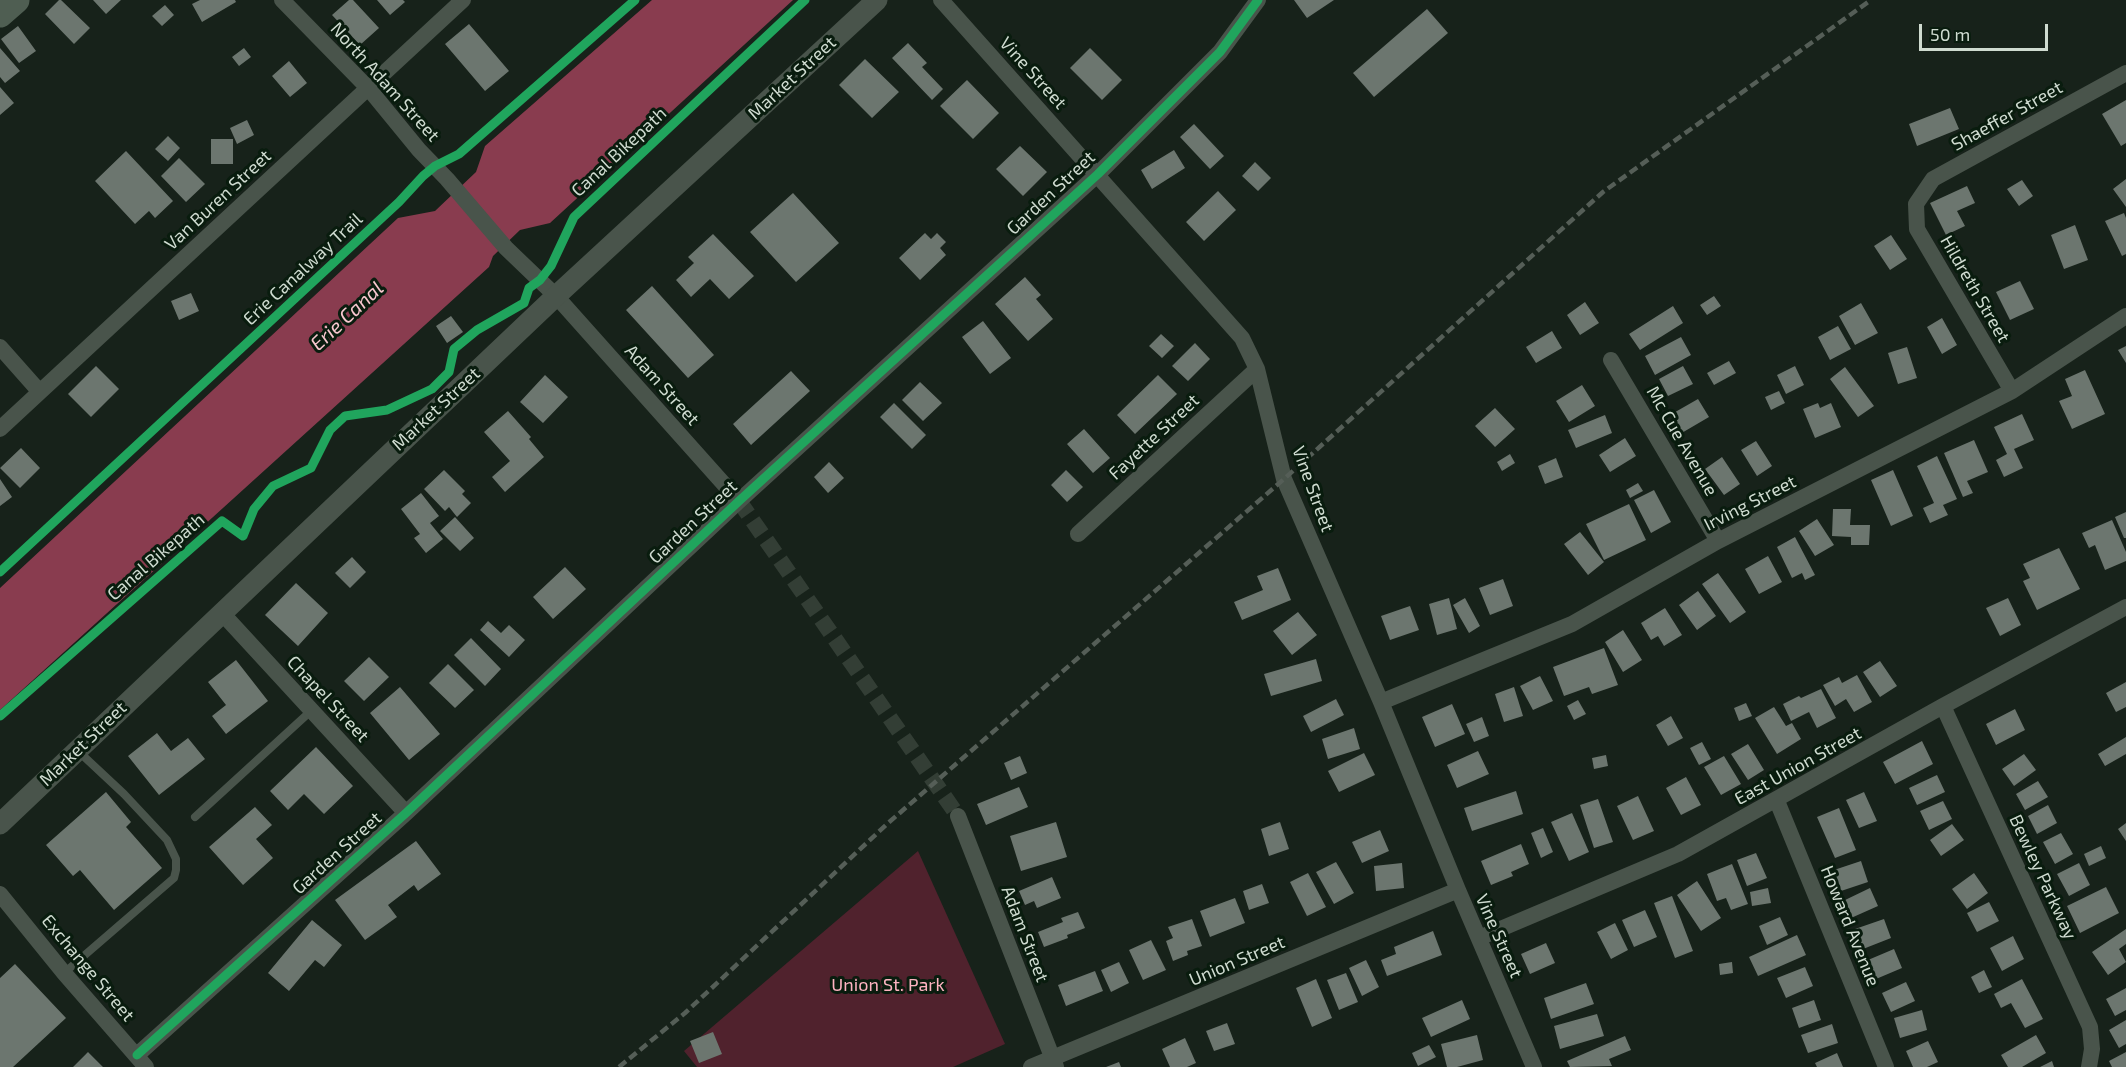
<!DOCTYPE html>
<style>
body{margin:0}
#map{position:relative;width:2126px;height:1067px;overflow:hidden;background:#17221a;font-family:"Exo 2",sans-serif}
canvas{display:block}
.scale{position:absolute;left:1919px;top:24px;width:129px;height:27px;box-sizing:border-box;border:3px solid #cfdbd0;border-top:0;padding-left:8px;font-size:18px;line-height:21px;white-space:nowrap;color:#cfdbd0;-webkit-text-stroke:4px #091c0e;paint-order:stroke}
</style>
<div id="map">
<canvas width="2126" height="1067"></canvas>
<div class="scale">50 m</div>
</div>
<script>
const context = document.querySelector('canvas').getContext('2d');
context.lineJoin = 'round';
function fill(path, color) { context.fillStyle = color; context.fill(path, 'evenodd'); }
const shape = rows => new Path2D(rows.map(r => 'M' + r).join(''));
function stroke(path, color, width, dash) { context.strokeStyle = color; context.lineWidth = width; context.lineCap = dash ? 'butt' : 'round'; context.setLineDash(dash || []); context.stroke(path); }
function drawText(font, color, halo, rows, align = 'center') {
  context.font = font + ' "Exo 2",sans-serif'; context.lineWidth = 6; context.setLineDash([]); context.textBaseline = 'middle'; context.strokeStyle = halo; context.fillStyle = color; for (const [text, x, y, turn = 0] of rows) {
    context.save(); context.translate(x, y); context.rotate((+turn || 0) * Math.PI / 180); context.textAlign = isNaN(turn) ? turn : align; if (halo) context.strokeText(text, 0, 0); context.fillText(text, 0, 0); context.restore();
  }
}
fill(shape([
 [918,851,1005,1044,953,1067,697,1067,684,1051]
]), '#50222d');
fill(shape([
 [652,0,793,0,550,223,520,230,493,256,489,267,0,710,0,588,398,218,435,211,476,172,485,146]
]), '#893c4f');
fill(shape([
 [59,0,61,0,90,28,74,44,45,14],
 [93,0,121,0,106,14],
 [200,0,235,0,236,2,202,22,192,4],
 [349,0,353,0,379,28,360,45,332,15],
 [377,0,403,0,405,2,390,15],
 [1294,0,1334,0,1307,18],
 [165,5,174,15,162,26,152,16],
 [1427,9,1448,33,1374,97,1353,73],
 [469,24,509,71,485,91,445,44],
 [18,26,36,51,19,63,1,39],
 [908,43,927,63,922,67,943,89,932,100,892,58],
 [0,48,20,71,5,83,0,77],
 [244,48,251,57,239,66,232,57],
 [1090,48,1122,80,1102,100,1070,68],
 [865,59,899,92,872,118,839,85],
 [289,61,307,83,290,97,272,76],
 [967,80,999,113,973,139,940,106],
 [0,87,14,103,0,115],
 [2126,100,2126,143,2121,146,2102,114],
 [1950,108,1959,129,1917,146,1909,124],
 [247,120,254,135,237,144,230,128],
 [1194,124,1224,156,1210,169,1180,137],
 [168,136,180,148,168,161,155,149],
 [211,139,233,139,233,164,211,164],
 [1020,146,1047,172,1023,196,996,169],
 [1174,150,1185,168,1152,189,1141,170],
 [126,151,173,201,155,218,149,211,135,224,95,181],
 [179,158,205,184,186,202,161,176],
 [1255,162,1271,178,1258,191,1242,176],
 [2126,179,2126,207,2113,189],
 [2022,180,2033,196,2019,206,2007,189],
 [1967,186,1975,203,1957,211,1965,226,1946,235,1930,203],
 [1218,191,1236,210,1204,241,1186,222],
 [793,193,839,243,796,282,750,232],
 [2124,213,2126,218,2126,254,2122,256,2105,221],
 [2075,225,2088,260,2064,269,2051,235],
 [925,233,931,239,937,233,946,242,940,248,946,255,920,280,899,258],
 [713,234,754,276,729,299,710,279,691,297,676,280,694,263,688,257],
 [1891,235,1907,259,1890,270,1874,246],
 [1025,277,1041,295,1036,299,1053,319,1028,341,995,304],
 [2020,281,2034,309,2010,320,1996,292],
 [652,286,714,355,688,378,626,310],
 [191,293,199,311,179,320,171,301],
 [1714,296,1721,306,1707,315,1700,305],
 [1585,302,1599,323,1580,335,1567,315],
 [1861,303,1878,333,1855,345,1839,316],
 [1673,306,1683,323,1640,350,1629,334],
 [451,316,463,332,447,343,436,326],
 [1942,318,1957,345,1942,354,1927,327],
 [983,321,1011,358,990,374,962,337],
 [1838,326,1851,349,1830,360,1818,337],
 [1552,331,1562,348,1536,363,1526,347],
 [1161,334,1174,346,1162,358,1149,346],
 [1681,337,1691,355,1655,375,1645,356],
 [1195,343,1210,359,1188,381,1172,366],
 [2126,346,2126,363,2118,350],
 [1907,347,1917,378,1898,384,1888,353],
 [1729,361,1736,373,1714,385,1707,373],
 [96,366,119,389,91,417,68,394],
 [1683,366,1693,384,1668,396,1659,379],
 [1795,366,1804,385,1786,394,1777,375],
 [1845,367,1874,406,1858,417,1830,379],
 [2085,370,2105,414,2072,429,2059,401,2072,396,2065,379],
 [791,371,810,391,751,445,733,424],
 [545,375,568,397,543,423,520,402],
 [1158,375,1177,394,1135,434,1117,415],
 [920,382,942,403,923,421,902,400],
 [1582,385,1595,406,1569,422,1556,401],
 [1779,391,1785,403,1771,410,1765,397],
 [1698,399,1709,417,1680,434,1670,415],
 [894,403,926,435,912,449,880,417],
 [1818,403,1820,408,1831,403,1841,427,1815,438,1803,409],
 [1495,408,1515,429,1495,447,1475,426],
 [508,411,531,437,529,439,544,457,505,492,492,477,510,461,484,432],
 [2022,414,2034,440,2014,449,2023,468,2004,477,1996,460,2007,454,1994,427],
 [1605,415,1612,433,1576,448,1568,430],
 [1084,429,1110,458,1093,473,1067,444],
 [1625,438,1636,456,1610,472,1599,455],
 [1974,440,1988,472,1967,481,1973,493,1963,497,1944,453],
 [1756,441,1772,466,1757,476,1741,450],
 [21,448,40,468,20,488,0,468],
 [1510,454,1515,463,1502,471,1497,462],
 [1937,456,1957,499,1943,505,1948,515,1930,523,1923,508,1934,503,1917,466],
 [1722,457,1740,484,1724,495,1705,469],
 [1556,458,1563,477,1545,484,1538,466],
 [829,462,844,478,828,493,814,477],
 [444,470,465,491,462,494,471,503,457,517,449,507,445,511,424,489],
 [1066,470,1083,487,1067,502,1051,485],
 [1893,470,1913,516,1891,526,1871,480],
 [0,479,12,497,0,506],
 [1638,483,1643,491,1630,498,1626,490],
 [1654,490,1671,522,1651,533,1634,500],
 [421,493,439,516,430,523,443,539,426,553,414,538,420,534,401,509],
 [1629,504,1646,540,1604,560,1586,524],
 [1833,509,1851,509,1850,525,1870,525,1869,545,1851,545,1851,537,1832,536],
 [2126,512,2126,538,2124,538,2115,517],
 [455,517,474,538,460,551,440,531],
 [1817,519,1834,545,1815,556,1799,531],
 [2112,520,2126,552,2126,561,2105,570,2095,545,2089,548,2082,533],
 [1580,532,1604,562,1588,575,1564,544],
 [1795,537,1815,575,1805,580,1802,573,1792,578,1777,547],
 [2059,548,2080,589,2037,610,2023,581,2030,578,2023,564],
 [1768,556,1782,582,1759,594,1745,569],
 [352,557,366,572,350,588,335,573],
 [565,567,586,589,553,619,533,597],
 [1278,568,1291,600,1242,620,1234,602,1263,590,1257,576],
 [1718,573,1746,612,1730,623,1702,584],
 [1503,579,1513,606,1490,615,1479,588],
 [296,583,328,613,298,646,265,615],
 [1698,591,1716,616,1697,630,1679,605],
 [1449,598,1457,629,1437,635,1429,604],
 [1465,598,1480,626,1469,633,1453,605],
 [2008,598,2021,625,2000,636,1986,608],
 [1410,606,1419,630,1390,640,1381,616],
 [1665,608,1682,635,1664,646,1658,636,1651,640,1641,623],
 [1298,612,1317,635,1292,655,1273,631],
 [488,621,501,633,509,625,525,640,509,657,480,630],
 [1623,630,1642,660,1623,672,1605,642],
 [471,638,501,669,485,686,454,655],
 [1604,648,1618,685,1592,694,1589,687,1564,696,1553,667],
 [369,657,389,677,364,701,344,681],
 [1316,659,1322,681,1271,696,1264,674],
 [236,660,268,701,226,734,212,716,226,705,208,682],
 [1880,661,1897,686,1880,697,1863,672],
 [448,664,474,690,455,708,429,683],
 [1857,675,1872,702,1854,712,1846,699,1835,706,1823,685,1839,677,1842,683],
 [1540,676,1553,701,1533,710,1520,686],
 [2126,682,2126,707,2116,712,2106,693],
 [400,687,440,734,409,760,370,713],
 [1514,687,1523,716,1504,722,1495,694],
 [1821,689,1836,718,1817,728,1809,712,1791,721,1783,704,1799,696,1801,698],
 [1336,699,1344,715,1311,732,1303,716],
 [1578,700,1586,714,1574,720,1567,706],
 [1746,703,1752,716,1739,721,1734,708],
 [1452,704,1465,734,1435,747,1422,717],
 [1774,707,1786,726,1792,723,1801,739,1777,754,1755,718],
 [2015,709,2025,730,1996,745,1986,724],
 [1671,716,1683,738,1668,746,1656,725],
 [1482,717,1489,736,1474,742,1466,724],
 [1354,728,1360,749,1328,759,1322,739],
 [157,733,171,751,188,738,205,759,159,795,128,756],
 [2126,737,2126,754,2105,766,2098,754],
 [1922,741,1933,764,1895,784,1883,762],
 [1702,742,1711,759,1699,765,1690,748],
 [1748,744,1764,770,1748,780,1731,754],
 [316,747,353,786,324,814,304,794,288,810,270,791],
 [1478,751,1489,774,1457,788,1447,765],
 [1364,753,1375,775,1339,792,1328,771],
 [2024,754,2036,770,2014,786,2002,769],
 [1606,755,1608,766,1594,769,1592,758],
 [1020,756,1027,773,1011,780,1004,763],
 [1724,756,1741,784,1721,795,1704,767],
 [1937,775,1945,792,1917,805,1909,788],
 [1686,777,1701,805,1681,815,1666,788],
 [2038,781,2048,797,2025,810,2016,794],
 [1019,787,1028,807,986,825,977,804],
 [1516,791,1523,814,1472,831,1464,808],
 [106,792,131,822,126,827,162,868,114,910,80,870,73,876,46,845],
 [1864,792,1877,821,1859,828,1846,800],
 [1638,796,1654,831,1633,840,1617,806],
 [1598,799,1613,842,1594,848,1580,805],
 [1943,801,1952,819,1929,830,1920,811],
 [2048,805,2057,823,2037,834,2028,816],
 [255,807,272,825,256,839,273,858,243,885,209,847],
 [1839,808,1856,850,1835,858,1817,817],
 [1572,813,1589,852,1569,861,1551,822],
 [1056,822,1067,857,1021,871,1010,836],
 [1280,822,1289,849,1269,856,1261,829],
 [2126,823,2126,841,2118,829],
 [1952,824,1964,840,1941,856,1930,840],
 [1543,828,1553,852,1541,858,1531,833],
 [1380,830,1389,851,1362,863,1352,842],
 [2061,833,2073,854,2055,864,2043,842],
 [416,841,441,874,418,891,414,885,388,905,397,917,365,940,335,900],
 [1521,844,1529,864,1511,872,1513,876,1491,885,1481,861],
 [2101,846,2106,858,2089,866,2084,854],
 [1756,853,1767,878,1747,886,1737,860],
 [1861,861,1868,882,1841,891,1834,870],
 [1336,862,1354,893,1334,904,1316,872],
 [1402,863,1404,888,1376,891,1374,866],
 [2079,863,2090,885,2069,896,2057,874],
 [1732,864,1748,904,1731,910,1726,898,1717,901,1707,874],
 [1308,873,1326,907,1307,916,1290,882],
 [1974,873,1988,893,1967,909,1952,889],
 [1052,877,1061,898,1037,908,1034,901,1025,905,1019,891],
 [1697,881,1721,918,1701,931,1677,895],
 [1262,884,1269,903,1249,910,1243,891],
 [2106,887,2119,913,2080,933,2067,906],
 [1768,888,1771,903,1752,906,1750,892],
 [1870,888,1878,906,1851,918,1843,901],
 [1672,896,1693,951,1675,958,1654,903],
 [1235,898,1245,923,1210,937,1200,911],
 [1989,902,1999,921,1977,932,1967,913],
 [1645,910,1657,937,1634,947,1622,920],
 [1078,912,1085,928,1067,935,1068,938,1044,947,1038,932,1063,922,1061,918],
 [1780,917,1788,935,1767,945,1759,926],
 [1192,919,1202,946,1187,951,1188,955,1173,961,1166,941,1173,938,1168,927],
 [1884,919,1891,938,1863,949,1855,929],
 [312,920,342,945,324,967,315,960,289,991,268,973],
 [1615,923,1628,950,1611,959,1597,932],
 [2126,929,2126,944,2119,949,2126,962,2108,975,2092,952],
 [1433,931,1442,955,1387,976,1381,960,1396,954,1394,947],
 [1797,935,1806,955,1758,976,1749,957],
 [2013,936,2024,959,2002,971,1990,948],
 [1151,940,1166,970,1143,980,1129,950],
 [1546,943,1555,963,1530,974,1521,954],
 [1894,949,1902,968,1876,979,1868,960],
 [1366,960,1379,987,1362,996,1349,968],
 [1119,962,1129,983,1111,992,1101,970],
 [1732,962,1733,973,1720,975,1719,964],
 [15,964,66,1018,13,1067,0,1067,0,978],
 [1805,967,1813,986,1786,998,1777,978],
 [1984,970,1992,987,1979,993,1971,977],
 [1095,971,1103,991,1066,1006,1058,985],
 [1346,973,1358,1002,1339,1010,1327,980],
 [1316,979,1332,1018,1312,1027,1296,988],
 [2022,979,2043,1019,2025,1028,2011,1003,2001,1008,1994,994],
 [1906,982,1915,1001,1891,1012,1882,993],
 [1586,983,1594,1004,1551,1019,1544,998],
 [2126,988,2126,1010,2115,1016,2106,999],
 [1462,1000,1470,1019,1431,1037,1422,1018],
 [1814,1000,1821,1020,1799,1028,1792,1008],
 [1922,1010,1927,1030,1900,1038,1894,1018],
 [1597,1014,1604,1036,1560,1049,1554,1026],
 [2126,1020,2126,1044,2119,1048,2109,1030],
 [1227,1023,1235,1044,1214,1051,1206,1031],
 [1832,1024,1838,1043,1808,1053,1801,1035],
 [713,1032,722,1054,699,1063,690,1041],
 [1477,1035,1483,1060,1457,1067,1447,1067,1441,1044],
 [2036,1035,2046,1053,2022,1067,2008,1067,2001,1055],
 [1625,1036,1631,1050,1609,1059,1612,1066,1570,1067,1567,1061],
 [1185,1038,1196,1063,1187,1067,1170,1067,1162,1049],
 [1928,1041,1938,1062,1927,1067,1913,1067,1906,1051],
 [1429,1045,1436,1057,1418,1066,1412,1053],
 [88,1052,103,1067,73,1067],
 [2126,1052,2126,1067,2112,1067,2109,1061],
 [1837,1053,1843,1067,1817,1067,1815,1063],
 [2052,1061,2054,1067,2040,1067],
 [1119,1062,1121,1067,1106,1067]
]), '#6c766f');
stroke(shape([
 [739,501,958,816]
]), '#333e35', 16, [16, 8]);
stroke(shape([
 [195,817,312,710],
 [64,973,174,878,176,870,176,859,167,840,124,794,78,751]
]), '#49544b', 8);
stroke(shape([
 [282,0,369,89,419,150,447,179,506,248,556,296,739,501],
 [941,0,1242,338,1257,369,1284,479,1381,702,1458,890,1534,1067],
 [0,347,39,391],
 [1611,360,1718,541],
 [2012,391,1917,229,1916,204,1933,179,2126,73],
 [0,429,463,0],
 [1078,534,1257,369],
 [221,612,406,813],
 [1381,702,1572,624,1718,541,2012,391,2126,316],
 [1943,706,2090,1027,2092,1049,2089,1067],
 [1777,801,1886,1067],
 [958,816,1056,1067],
 [0,894,64,973,146,1067],
 [1479,938,1678,854,1943,706,2126,607],
 [137,1055,406,813,739,501,1098,174,1220,52,1258,0],
 [1031,1067,1458,890]
]), '#49544b', 16);
stroke(shape([
 [0,824,556,296,877,0]
]), '#49544b', 21);
stroke(shape([
 [0,14,16,0]
]), '#4f5e52', 27);
stroke(shape([
 [619,1067,685,1013,887,824,1284,479,1603,192,1871,0]
]), '#555e57', 4.5, [9, 4.5]);
stroke(shape([
 [0,572,399,202,423,176,435,166,459,154,635,0],
 [0,716,222,521,243,536,254,509,273,486,311,468,330,430,345,416,387,410,432,389,449,372,454,349,477,330,524,303,529,288,540,280,551,266,574,217,805,0],
 [137,1055,406,813,739,501,1098,174,1220,52,1258,0]
]), '#20a55d', 9);
drawText('18px', '#cfdbd0', '#091c0e', [
 ["Vine Street",1033,73,48],
 ["Market Street",792,78,-43],
 ["North Adam Street",385,82,48],
 ["Shaeffer Street",2007,116,-29],
 ["Canal Bikepath",619,152,-43],
 ["Garden Street",1051,193,-43],
 ["Van Buren Street",218,200,-43],
 ["Erie Canalway Trail",303,269,-43],
 ["Hildreth Street",1975,289,60],
 ["Adam Street",662,385,48],
 ["Market Street",436,409,-43],
 ["Fayette Street",1154,437,-43],
 ["Mc Cue Avenue",1682,441,60],
 ["Vine Street",1313,489,70],
 ["Irving Street",1750,503,-27],
 ["Garden Street",693,522,-43],
 ["Canal Bikepath",156,557,-41],
 ["Chapel Street",328,699,47],
 ["Market Street",83,744,-44],
 ["East Union Street",1798,766,-29],
 ["Garden Street",337,853,-42],
 ["Bewley Parkway",2043,877,65],
 ["Howard Avenue",1850,926,68],
 ["Adam Street",1025,934,69],
 ["Vine Street",1499,936,66],
 ["Union Street",1237,961,-23],
 ["Exchange Street",88,968,50]
]);
drawText('18px', '#feb4c2', '#091c0e', [
 ["Union St. Park",888,985]
]);
drawText('italic 20px', '#f9c7cf', '#091c0e', [
 ["Erie Canal",347,316,-43]
]);
</script>
